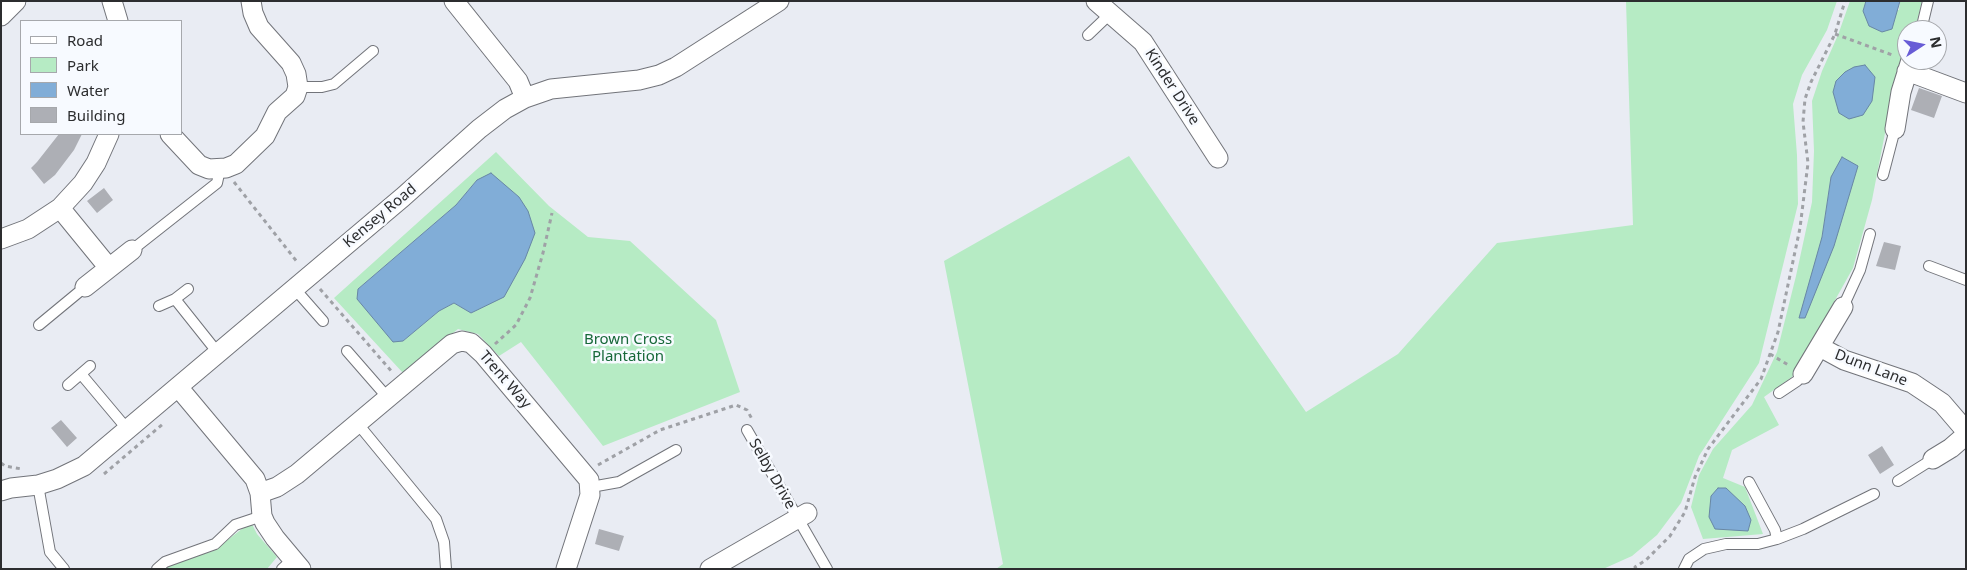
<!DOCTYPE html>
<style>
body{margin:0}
#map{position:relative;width:1967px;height:570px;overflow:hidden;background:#e9ecf3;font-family:"Noto Sans",sans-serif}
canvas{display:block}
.frame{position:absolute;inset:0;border:2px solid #2c2d2f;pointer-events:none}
.legend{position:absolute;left:20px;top:20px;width:162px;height:115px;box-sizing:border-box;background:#f7faff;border:1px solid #a6a8ac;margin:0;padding:6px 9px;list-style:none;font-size:15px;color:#2c2d2f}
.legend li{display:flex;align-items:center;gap:10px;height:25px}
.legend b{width:25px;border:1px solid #a6a8ac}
.north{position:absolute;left:1897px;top:20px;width:50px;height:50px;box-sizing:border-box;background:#f7faff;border:1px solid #a6a8ac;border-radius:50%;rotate:79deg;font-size:14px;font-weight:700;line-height:20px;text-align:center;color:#2c2d2f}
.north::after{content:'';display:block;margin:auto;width:18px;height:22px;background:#685cd6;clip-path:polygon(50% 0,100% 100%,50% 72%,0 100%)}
</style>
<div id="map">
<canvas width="1967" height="570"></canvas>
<div class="frame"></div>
<ul class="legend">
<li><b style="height:6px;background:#fff"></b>Road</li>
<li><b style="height:14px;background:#b6ebc4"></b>Park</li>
<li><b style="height:14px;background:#81add7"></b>Water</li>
<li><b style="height:14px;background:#adafb5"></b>Building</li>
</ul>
<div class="north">N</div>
</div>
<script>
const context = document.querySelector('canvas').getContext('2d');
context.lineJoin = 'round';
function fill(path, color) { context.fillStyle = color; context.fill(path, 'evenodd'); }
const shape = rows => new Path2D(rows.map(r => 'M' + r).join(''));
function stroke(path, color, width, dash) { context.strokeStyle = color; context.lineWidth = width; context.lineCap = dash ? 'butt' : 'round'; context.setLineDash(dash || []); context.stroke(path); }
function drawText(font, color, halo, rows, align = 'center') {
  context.font = font + ' "Noto Sans",sans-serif'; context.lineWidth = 5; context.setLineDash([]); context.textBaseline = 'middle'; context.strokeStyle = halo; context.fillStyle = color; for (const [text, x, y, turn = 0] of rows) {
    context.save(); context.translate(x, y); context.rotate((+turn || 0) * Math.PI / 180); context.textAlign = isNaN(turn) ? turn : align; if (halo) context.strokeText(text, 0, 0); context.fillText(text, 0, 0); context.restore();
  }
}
fill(shape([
 [1626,1,1837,1,1827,30,1802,75,1793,104,1797,155,1798,204,1759,363,1699,456,1681,503,1657,535,1632,556,1603,569,996,569,1003,564,944,261,1129,156,1306,412,1398,354,1497,243,1633,225],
 [1850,1,1866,1,1863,11,1899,10,1900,1,1922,1,1915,30,1907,30,1907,56,1886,128,1872,200,1853,268,1792,377,1764,397,1779,425,1732,450,1723,478,1745,487,1763,534,1703,539,1691,507,1699,475,1713,449,1752,405,1777,352,1796,276,1812,202,1814,151,1812,101,1822,71,1838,35],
 [1831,177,1834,246,1822,237],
 [496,152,549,206,588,237,630,241,716,320,740,392,603,446,521,342,499,356,478,334,458,329,403,373,334,298],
 [477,180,506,188,519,197,472,313,454,303,439,311,403,341,358,289,456,205],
 [251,522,257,534,277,557,267,569,165,569,172,564,213,551]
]), '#b6ebc4');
const water = shape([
 [1866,1,1900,1,1892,29,1882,32,1869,26,1863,11,1866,1],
 [1865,65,1875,77,1872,101,1863,115,1849,119,1839,113,1833,92,1836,81,1845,72,1854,67,1865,65],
 [1842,157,1858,166,1834,246,1805,318,1799,318,1822,237,1831,177,1842,157],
 [491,173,519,197,528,211,535,233,525,259,504,297,471,313,454,303,439,311,403,341,393,342,357,299,358,289,456,205,477,180,491,173],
 [1718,488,1726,488,1745,506,1751,520,1748,531,1715,529,1709,517,1711,496,1718,488]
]);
fill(water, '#81add7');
stroke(water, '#6887a5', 1);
fill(shape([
 [1919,88,1942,96,1934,118,1911,110],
 [59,134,82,134,74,150,55,175,44,184,31,168,37,162],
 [104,188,113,200,97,213,87,201],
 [1884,242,1901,246,1895,270,1876,266],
 [61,420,77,438,67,447,51,428],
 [1882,446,1894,465,1880,474,1868,455],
 [599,529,624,536,619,551,595,544]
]), '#adafb5');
const service = shape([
 [1921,30,1928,1],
 [1088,35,1110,14],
 [298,87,322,87,334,84,373,51],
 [1883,175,1895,129],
 [132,250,217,183,220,169],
 [1929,266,1966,280],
 [294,288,323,321],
 [175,299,218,353],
 [159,306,175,299,188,289],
 [1843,307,1860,270,1870,234],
 [39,325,85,287],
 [347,351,388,398],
 [81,374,128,430],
 [68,385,90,366],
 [1779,393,1797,381,1803,374],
 [358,424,436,519,444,542,446,569],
 [747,430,827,569],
 [1898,481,1933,459],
 [1749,482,1775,530,1777,539],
 [38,485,50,552,64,569],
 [591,487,619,482,676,450],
 [157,569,165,562,215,544,235,525,262,516],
 [282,569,293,559],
 [1684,569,1689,559,1704,549,1726,544,1758,544,1777,539,1803,529,1874,494]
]);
const minor = shape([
 [112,1,118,21],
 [454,1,518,81,525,98],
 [1096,1,1143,42,1218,158],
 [1,16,16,1],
 [1907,71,1966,93],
 [1895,129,1901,92,1911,60],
 [170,134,199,165,209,169,226,168,236,164,265,136,277,112,295,96,298,87,296,74,291,63,259,27,253,13,251,1],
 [60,208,109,268],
 [1,239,28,229,60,208,83,183,96,163,109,134],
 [85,287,132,250],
 [1820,347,1844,360,1912,383,1942,403,1966,431],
 [1803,374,1843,307],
 [178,387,255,479,260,493,262,516,265,523,275,538,301,569],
 [1933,459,1951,448,1966,435],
 [1,491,11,488,38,485,57,479,84,466,403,197,479,129,505,109,525,98,551,89,639,80,659,75,676,67,779,1],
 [260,493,277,487,297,474,452,344,462,341,471,343,483,354,589,480,590,495,566,569],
 [710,569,807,513]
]);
stroke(service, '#72747a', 12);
stroke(minor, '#72747a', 21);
stroke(shape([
 [1835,34,1895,56],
 [234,182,298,263],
 [320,289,393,373],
 [495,344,516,325,530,298,543,253,552,213],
 [1770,354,1790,366],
 [1,463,5,466,22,469],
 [598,465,660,430,736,405,747,410,752,419],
 [104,474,164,423],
 [1636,569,1635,567,1646,560,1670,536,1685,512,1695,477,1708,449,1761,379,1778,332,1800,228,1808,163,1803,122,1805,99,1811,82,1835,34,1845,1]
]), '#9fa1a6', 3, [4, 4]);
stroke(service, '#fff', 10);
stroke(minor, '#fff', 19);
drawText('15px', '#2c2d2f', '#f7faff', [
 ["Kinder Drive",1172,87,57],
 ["Kensey Road",380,216,-40],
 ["Dunn Lane",1871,368,21],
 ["Trent Way",505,380,49],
 ["Selby Drive",772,474,60]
]);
drawText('15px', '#176839', '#f7faff', [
 ["Brown Cross",628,340],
 ["Plantation",628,357]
]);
</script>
